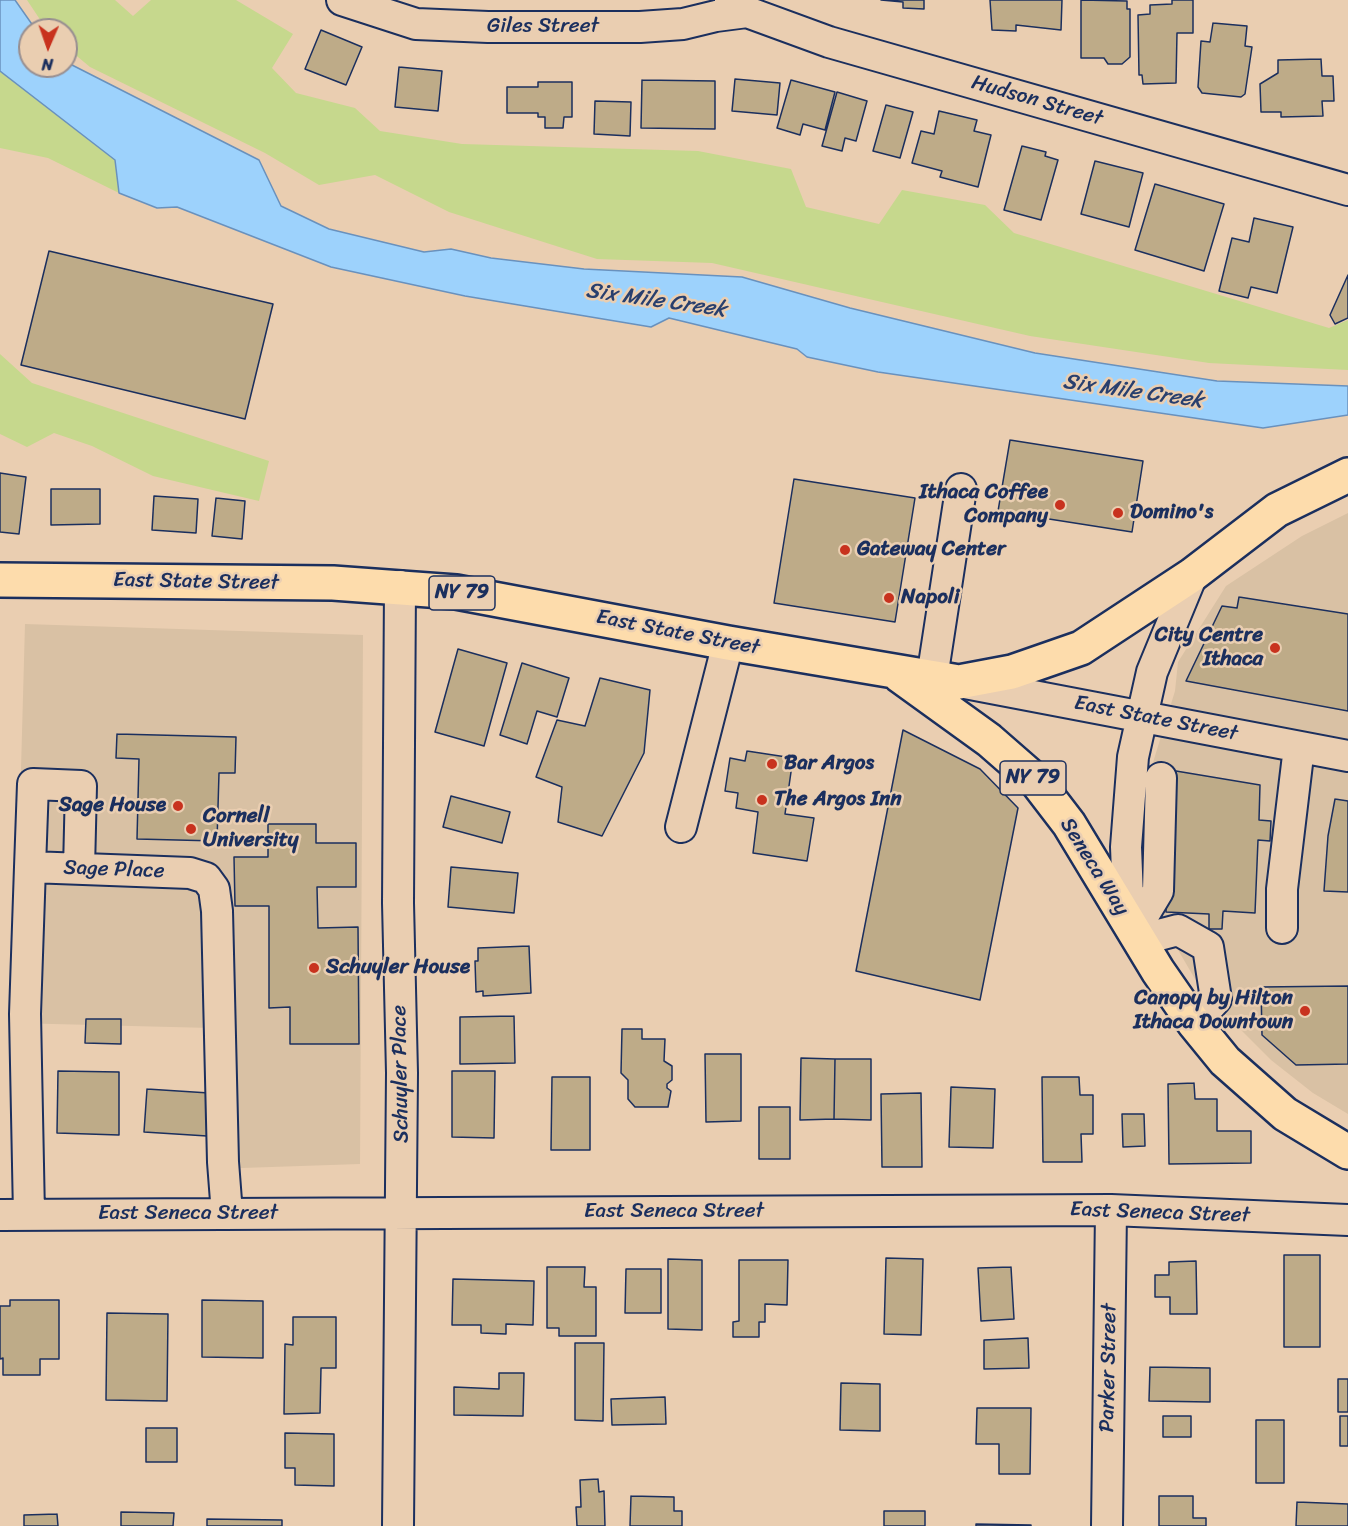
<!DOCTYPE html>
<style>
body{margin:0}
#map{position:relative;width:1348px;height:1526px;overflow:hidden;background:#eaceb1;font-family:Sriracha,sans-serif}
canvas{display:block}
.north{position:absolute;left:18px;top:18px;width:60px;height:60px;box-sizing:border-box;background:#eaceb1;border:2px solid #978e90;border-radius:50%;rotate:182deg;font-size:16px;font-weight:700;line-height:24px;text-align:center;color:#1b2f5e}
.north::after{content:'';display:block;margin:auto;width:21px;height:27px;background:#c8321e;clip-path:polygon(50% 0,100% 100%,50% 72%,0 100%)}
</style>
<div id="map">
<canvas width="1348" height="1526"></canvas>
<div class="north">N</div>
</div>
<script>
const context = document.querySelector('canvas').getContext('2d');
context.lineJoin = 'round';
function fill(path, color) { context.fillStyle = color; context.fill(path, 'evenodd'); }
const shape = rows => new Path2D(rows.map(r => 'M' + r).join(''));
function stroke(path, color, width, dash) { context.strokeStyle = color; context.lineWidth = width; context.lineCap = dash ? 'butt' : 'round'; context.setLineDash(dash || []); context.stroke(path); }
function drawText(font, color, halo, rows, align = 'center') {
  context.font = font + ' Sriracha,sans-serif'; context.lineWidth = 5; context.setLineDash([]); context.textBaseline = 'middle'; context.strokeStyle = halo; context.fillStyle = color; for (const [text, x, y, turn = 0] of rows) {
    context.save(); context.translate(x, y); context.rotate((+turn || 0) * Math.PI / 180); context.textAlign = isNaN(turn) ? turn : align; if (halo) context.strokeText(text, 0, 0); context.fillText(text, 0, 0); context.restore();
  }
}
fill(shape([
 [1348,513,1348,1114,1313,1093,1271,1060,1228,1017,1195,979,1167,931,1151,891,1142,853,1151,769,1175,691,1178,662,1226,586,1302,536],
 [25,624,363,635,360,1164,212,1169,211,1028,14,1023]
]), '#d9c1a4');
fill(shape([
 [27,0,115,0,133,16,151,0,236,0,293,34,272,68,296,93,355,108,380,131,462,144,698,151,791,169,806,207,879,224,902,190,985,205,1014,233,1329,328,1348,320,1348,370,1209,363,1030,336,712,263,597,259,449,212,375,175,319,185,265,153,90,67,66,47,66,30,47,30],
 [0,71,115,160,119,193,48,158,0,148],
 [0,354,32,383,269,461,259,501,153,476,92,446,54,433,27,447,0,434]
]), '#c6d88d');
const water = shape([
 [0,0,15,0,36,30,30,30,30,66,66,66,66,60,72,65,259,160,281,206,329,229,424,252,451,249,491,258,584,269,742,277,850,308,1035,353,1217,381,1348,386,1348,415,1263,428,878,372,807,357,797,349,669,318,651,327,465,296,331,267,177,207,157,208,119,193,115,160,0,71,0,0]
]);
fill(water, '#9dd2fc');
stroke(water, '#6991bd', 1.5);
const building = shape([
 [881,0,924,0,924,9,903,8,903,2,881,0],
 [990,0,1062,0,1061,30,1016,25,1016,31,992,30,990,0],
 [1081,0,1127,1,1127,9,1130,9,1130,57,1122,64,1108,64,1104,58,1081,58,1081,0],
 [1172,0,1193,0,1193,33,1177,33,1176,83,1143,84,1142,75,1139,75,1138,15,1150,14,1150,5,1172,4,1172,0],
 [1213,23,1247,26,1245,46,1252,47,1245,94,1241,97,1202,93,1198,87,1201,41,1210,42,1213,23],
 [321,30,362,47,346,85,305,69,321,30],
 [1321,59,1322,76,1333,76,1334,101,1322,101,1323,116,1281,117,1281,112,1261,112,1260,84,1278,73,1278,60,1321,59],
 [399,67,442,71,438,111,395,107,399,67],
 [735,79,780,83,777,115,732,111,735,79],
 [642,80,715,81,715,129,641,128,642,80],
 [791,80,835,92,825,130,803,124,800,135,777,128,791,80],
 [538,82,572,82,572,117,564,117,563,128,545,128,545,117,538,117,538,113,507,113,507,87,538,87,538,82],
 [837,92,867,101,856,141,845,138,842,151,822,146,837,92],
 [595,101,631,102,630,136,594,134,595,101],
 [886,105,913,112,900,158,873,151,886,105],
 [939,111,977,120,974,131,991,135,978,187,940,177,942,171,912,163,921,131,934,134,939,111],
 [1022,146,1046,152,1045,156,1058,160,1041,220,1004,210,1022,146],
 [1095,161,1143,173,1129,227,1081,214,1095,161],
 [1155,184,1224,204,1204,271,1135,250,1155,184],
 [1254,218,1293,227,1277,293,1251,287,1248,298,1219,291,1232,238,1249,242,1254,218],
 [49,251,273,304,245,419,21,365,49,251],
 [1348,275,1348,318,1335,324,1330,315,1348,275],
 [1010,440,1143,461,1132,532,998,511,1010,440],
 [0,473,26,477,19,534,0,532,0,473],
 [794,479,915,498,895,622,774,603,794,479],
 [51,489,100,489,100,524,51,525,51,489],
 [154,496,198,499,196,533,152,530,154,496],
 [216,498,245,501,242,539,212,536,216,498],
 [1239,597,1348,614,1348,711,1186,681,1222,606,1237,608,1239,597],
 [458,649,507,663,484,746,435,732,458,649],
 [522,663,569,678,557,717,537,711,527,744,500,735,522,663],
 [600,678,650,690,644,753,602,836,558,822,562,787,536,777,557,720,585,726,600,678],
 [903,730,980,769,1018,808,980,1000,856,971,903,730],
 [117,734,236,737,235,773,219,773,217,841,137,839,139,759,116,758,117,734],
 [747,751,793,758,785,814,814,818,807,861,753,853,758,812,736,808,738,793,725,791,730,758,745,761,747,751],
 [1170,770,1260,785,1259,820,1271,821,1270,841,1258,840,1255,913,1223,911,1222,929,1209,929,1209,914,1166,912,1170,770],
 [451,796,510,812,502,843,443,827,451,796],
 [1335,799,1348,801,1348,892,1324,891,1328,836,1335,799],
 [268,824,316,824,316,843,356,843,356,887,317,887,318,928,358,927,359,1044,290,1044,290,1007,269,1008,269,906,235,906,234,857,268,857,268,824],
 [451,867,518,873,514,913,448,907,451,867],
 [529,946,531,993,483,996,483,991,476,992,475,961,478,961,478,948,529,946],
 [1348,986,1348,1064,1296,1065,1262,1035,1261,987,1348,986],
 [514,1016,515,1063,460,1064,460,1017,514,1016],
 [86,1019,121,1019,121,1044,85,1043,86,1019],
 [622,1029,642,1029,642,1039,665,1039,664,1061,672,1066,672,1080,667,1084,667,1088,671,1091,668,1107,635,1107,628,1099,628,1080,621,1073,622,1029],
 [705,1054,741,1054,741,1121,706,1122,705,1054],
 [801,1058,835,1059,834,1119,800,1120,801,1058],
 [835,1059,871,1059,871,1120,834,1119,835,1059],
 [58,1071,119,1072,119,1135,57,1133,58,1071],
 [452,1071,495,1071,494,1138,452,1137,452,1071],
 [552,1077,590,1077,590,1150,551,1150,552,1077],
 [1042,1077,1079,1077,1080,1095,1093,1095,1093,1134,1081,1134,1082,1162,1043,1162,1042,1077],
 [1194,1083,1195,1099,1217,1099,1217,1131,1251,1131,1251,1163,1169,1164,1168,1084,1194,1083],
 [951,1087,995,1089,993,1148,949,1147,951,1087],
 [147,1089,209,1093,207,1136,144,1132,147,1089],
 [921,1093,922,1167,882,1167,881,1094,921,1093],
 [759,1107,790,1107,790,1159,759,1159,759,1107],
 [1122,1114,1144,1114,1145,1146,1123,1147,1122,1114],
 [1284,1255,1320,1255,1320,1347,1284,1347,1284,1255],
 [886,1258,923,1259,921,1335,884,1334,886,1258],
 [668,1259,702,1260,702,1330,668,1329,668,1259],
 [739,1260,788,1260,787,1305,765,1304,765,1322,759,1322,759,1337,733,1337,733,1322,739,1321,739,1260],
 [1196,1261,1197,1314,1170,1314,1170,1297,1155,1297,1155,1275,1169,1275,1169,1262,1196,1261],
 [547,1267,585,1267,584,1287,596,1287,596,1336,559,1336,559,1328,547,1328,547,1267],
 [1011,1267,1014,1319,981,1321,978,1268,1011,1267],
 [626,1269,661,1269,661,1313,625,1313,626,1269],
 [453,1279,534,1281,533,1325,506,1324,506,1334,481,1333,481,1325,452,1325,453,1279],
 [10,1300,59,1300,59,1359,40,1359,40,1375,3,1375,3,1358,0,1359,0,1306,10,1306,10,1300],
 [202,1300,263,1301,263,1358,202,1357,202,1300],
 [107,1313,168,1314,167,1401,106,1400,107,1313],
 [293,1317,336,1317,336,1368,321,1368,320,1413,284,1414,285,1344,293,1345,293,1317],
 [1028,1338,1029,1368,984,1369,984,1340,1028,1338],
 [575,1343,604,1343,603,1421,575,1420,575,1343],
 [1150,1367,1210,1368,1210,1402,1149,1401,1150,1367],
 [499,1373,524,1373,523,1416,454,1415,454,1387,499,1389,499,1373],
 [1338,1379,1348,1379,1348,1412,1338,1412,1338,1379],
 [841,1383,880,1384,880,1431,840,1430,841,1383],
 [665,1397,666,1424,612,1425,611,1399,665,1397],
 [977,1408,1031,1408,1030,1474,999,1474,999,1444,976,1444,977,1408],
 [1163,1416,1191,1416,1191,1437,1163,1437,1163,1416],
 [1340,1416,1348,1416,1348,1446,1340,1446,1340,1416],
 [1256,1420,1284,1420,1284,1483,1256,1483,1256,1420],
 [146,1428,177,1428,177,1462,146,1462,146,1428],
 [285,1433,334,1434,334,1486,295,1485,295,1468,285,1468,285,1433],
 [598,1479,599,1492,604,1491,605,1526,577,1526,576,1507,581,1507,580,1480,598,1479],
 [631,1496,674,1497,674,1511,682,1511,682,1526,630,1526,631,1496],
 [1159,1496,1193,1496,1193,1518,1206,1518,1206,1526,1159,1526,1159,1496],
 [1297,1502,1348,1504,1348,1526,1296,1526,1297,1502],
 [884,1511,925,1511,925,1526,884,1526,884,1511],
 [121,1512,174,1513,173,1526,121,1526,121,1512],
 [57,1514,58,1526,24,1526,24,1515,57,1514],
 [207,1519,282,1520,282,1526,207,1526,207,1519],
 [976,1524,1031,1525,1031,1526,976,1526,976,1524]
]);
fill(building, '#beab88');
stroke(building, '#1b2f5e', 1.5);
const minor = shape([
 [342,0,416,24,488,27,640,27,683,24,716,16,747,12],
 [730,0,747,12,829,42,1348,190],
 [932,678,961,489],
 [965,683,1348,756],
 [681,827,728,643],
 [30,867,33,784,81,786,79,869],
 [1129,922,1126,847,1133,757,1152,672,1192,575],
 [1282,928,1282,889,1299,747],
 [1134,931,1158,891,1161,778],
 [1140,940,1178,930,1208,947,1216,999,1194,1023],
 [0,1215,1111,1210,1348,1220],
 [29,1215,25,1014,30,867,190,873,206,878,214,889,217,911,223,1162,227,1214],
 [398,1526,402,1073,398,903,400,586],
 [1107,1526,1111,1210]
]);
const highway = shape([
 [0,580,333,583,456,592,728,643,959,682,1012,672,1081,648,1192,575,1277,510,1348,475],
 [899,675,989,740,1036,781,1069,824,1158,971,1194,1023,1225,1061,1285,1114,1348,1152]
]);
stroke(minor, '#1b2f5e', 34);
stroke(highway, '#1b2f5e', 38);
stroke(minor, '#eaceb1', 30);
stroke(highway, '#fddcac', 33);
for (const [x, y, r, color] of [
 [1060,505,6,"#c8321e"],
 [1118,513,6,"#c8321e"],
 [845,550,6,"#c8321e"],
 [889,598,6,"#c8321e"],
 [1275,648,6,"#c8321e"],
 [772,764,6,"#c8321e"],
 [762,800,6,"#c8321e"],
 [178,806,6,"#c8321e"],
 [191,829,6,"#c8321e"],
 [314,968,6,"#c8321e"],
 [1305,1011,6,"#c8321e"]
]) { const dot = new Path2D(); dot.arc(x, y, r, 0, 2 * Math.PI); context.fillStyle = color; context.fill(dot); stroke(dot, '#eaceb1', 2); }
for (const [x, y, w] of [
 [462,593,66],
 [1033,778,66]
]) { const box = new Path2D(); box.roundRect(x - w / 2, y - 17, w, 34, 4.5); context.fillStyle = '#eaceb1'; context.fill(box); stroke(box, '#1b2f5e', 1.5); }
drawText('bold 20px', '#1b2f5e', null, [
 ["NY 79",462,593],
 ["NY 79",1033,778]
]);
drawText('21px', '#1b2f5e', '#eaceb1', [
 ["Giles Street",543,27],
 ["Hudson Street",1037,101,16],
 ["East State Street",196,582,1],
 ["East State Street",678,633,11],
 ["East State Street",1156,719,11],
 ["Seneca Way",1094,867,58],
 ["Sage Place",114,870,2],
 ["Schuyler Place",401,1074,-91],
 ["East Seneca Street",674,1212],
 ["East Seneca Street",1160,1213,2],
 ["East Seneca Street",188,1214],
 ["Parker Street",1109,1368,-89]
]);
drawText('bold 21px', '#1b2f5e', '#eaceb1', [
 ["Ithaca Coffee",1048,493,"right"],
 ["Company",1048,517,"right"],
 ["Domino's",1130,513],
 ["Gateway Center",857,550],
 ["Napoli",901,598],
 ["City Centre",1263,636,"right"],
 ["Ithaca",1263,660,"right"],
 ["Bar Argos",784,764],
 ["The Argos Inn",774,800],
 ["Sage House",166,806,"right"],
 ["Cornell",203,817],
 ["University",203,841],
 ["Schuyler House",326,968],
 ["Canopy by Hilton",1293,999,"right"],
 ["Ithaca Downtown",1293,1023,"right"]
], 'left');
drawText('italic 22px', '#283f6e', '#eaceb1', [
 ["Six Mile Creek",656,301,8],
 ["Six Mile Creek",1133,392,8]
]);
</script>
